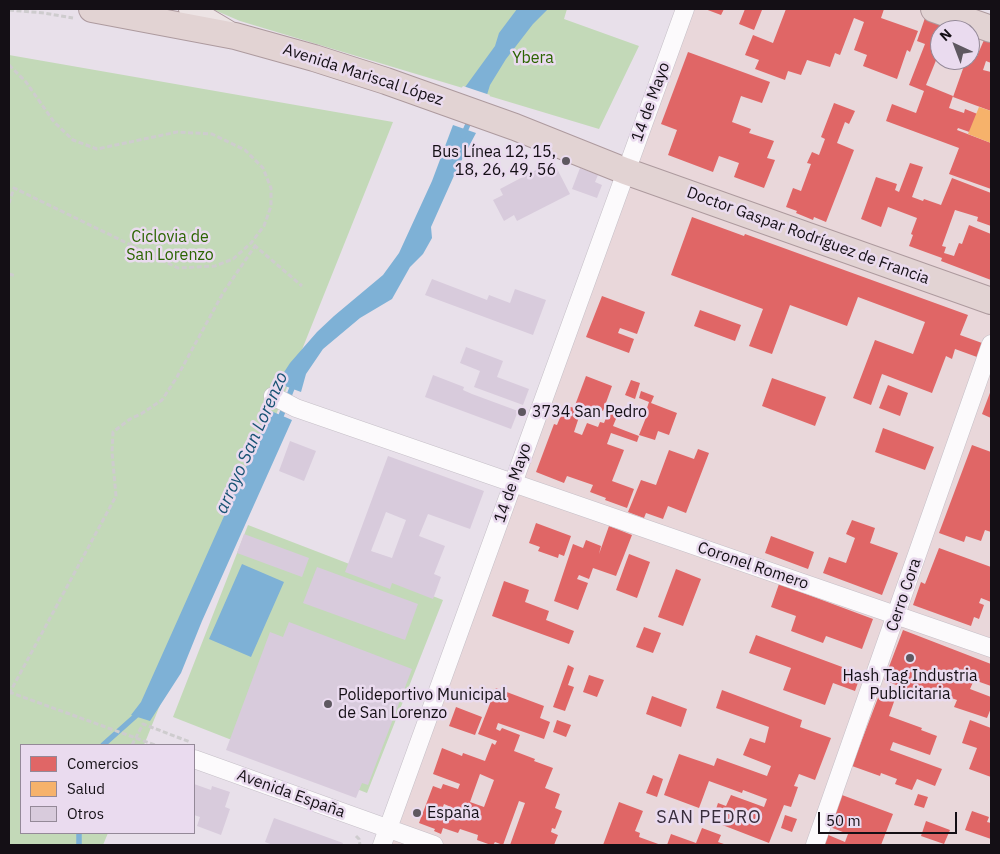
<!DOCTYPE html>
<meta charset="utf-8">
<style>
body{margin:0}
#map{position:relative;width:1000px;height:854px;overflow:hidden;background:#e8e0ea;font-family:"IBM Plex Sans",sans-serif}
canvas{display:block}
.frame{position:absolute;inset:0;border:10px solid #140f15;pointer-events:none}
.legend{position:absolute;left:20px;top:744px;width:175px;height:90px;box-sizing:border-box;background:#eadbef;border:1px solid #948998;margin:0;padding:6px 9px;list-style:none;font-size:15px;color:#140f15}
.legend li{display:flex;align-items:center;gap:10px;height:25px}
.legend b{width:25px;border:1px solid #948998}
.north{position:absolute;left:930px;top:20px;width:50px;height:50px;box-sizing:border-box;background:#eadbef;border:1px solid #948998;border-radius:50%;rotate:317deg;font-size:14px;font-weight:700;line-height:20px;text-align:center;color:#140f15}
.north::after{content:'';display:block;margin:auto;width:18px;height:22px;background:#5e5860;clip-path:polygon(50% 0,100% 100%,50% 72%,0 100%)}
.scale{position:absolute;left:818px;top:812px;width:139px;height:22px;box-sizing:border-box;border:2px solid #140f15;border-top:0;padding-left:6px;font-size:15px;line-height:18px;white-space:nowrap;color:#140f15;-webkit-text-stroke:4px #eadbef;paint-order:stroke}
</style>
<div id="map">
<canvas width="1000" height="854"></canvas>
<div class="frame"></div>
<ul class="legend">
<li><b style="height:14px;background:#e06666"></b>Comercios</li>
<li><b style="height:14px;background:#f6b26b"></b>Salud</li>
<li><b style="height:14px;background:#d8cbdc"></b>Otros</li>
</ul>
<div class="north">N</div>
<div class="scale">50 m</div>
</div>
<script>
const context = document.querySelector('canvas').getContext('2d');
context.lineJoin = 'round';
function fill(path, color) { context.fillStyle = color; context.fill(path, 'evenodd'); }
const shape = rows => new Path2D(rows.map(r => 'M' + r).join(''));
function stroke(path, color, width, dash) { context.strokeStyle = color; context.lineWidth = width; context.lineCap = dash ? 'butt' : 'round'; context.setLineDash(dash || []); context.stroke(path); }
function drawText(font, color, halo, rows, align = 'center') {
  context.font = font + ' "IBM Plex Sans",sans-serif'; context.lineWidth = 5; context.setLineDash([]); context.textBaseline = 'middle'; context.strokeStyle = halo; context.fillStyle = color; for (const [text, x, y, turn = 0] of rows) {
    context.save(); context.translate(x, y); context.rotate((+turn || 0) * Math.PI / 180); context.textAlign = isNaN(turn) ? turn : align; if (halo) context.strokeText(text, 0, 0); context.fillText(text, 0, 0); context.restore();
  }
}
fill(shape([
 [683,9,936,9,991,28,991,845,379,845],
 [940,30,970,30,970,60,940,60]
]), '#e9d7da');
fill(shape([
 [212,9,567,9,564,19,639,46,599,129,240,21],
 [9,55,393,122,144,745,21,745,21,833,108,833,103,845,9,845],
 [248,525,443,600,367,793,173,717]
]), '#c3d9b8');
fill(shape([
 [517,9,548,9,533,24,506,59,490,85,486,98,463,90,495,46,499,33],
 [453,125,476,133,457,169,431,227,432,238,423,254,410,267,392,299,360,318,323,349,306,374,301,392,277,383,290,363,317,332,334,316,383,275,399,253,432,181],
 [271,411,292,420,202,621,181,673,150,721,131,715,141,702],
 [242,564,284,582,251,657,209,639]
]), '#7eb1d6');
fill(shape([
 [463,86,490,95,488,99,485,100,462,92,460,90]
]), '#e8e0ea');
fill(shape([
 [705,9,724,9,721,15],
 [745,9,762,10,754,30,739,24],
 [786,9,884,9,881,18,918,31,910,52,907,50,897,79,863,66,867,55,854,50,864,22,854,18,840,55,835,53,830,67,807,60,801,75,788,71,785,80,755,69,759,60,745,55,753,35,773,43],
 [925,18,958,30,940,30,940,53,939,53,926,85,953,96,949,108,964,113,965,109,985,117,978,135,958,128,957,130,991,143,991,189,949,174,959,148,886,121,892,104,916,113,924,91,909,85,925,44,917,41],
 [984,40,991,42,991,63,986,61,983,70,991,72,991,111,953,97,965,63,959,60,970,60,970,53,977,56],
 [688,52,770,82,762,103,741,96,732,122,751,129,749,133,774,141,767,158,775,160,764,188,734,177,739,163,719,156,713,172,668,155,677,130,661,124],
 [834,103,855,111,849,124,845,122,837,143,854,150,826,222,814,217,813,220,796,213,797,211,786,207,793,188,801,191,811,164,807,163,812,152,819,155,825,139,821,137],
 [910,163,923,167,912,197,923,201,924,199,941,205,952,178,991,193,991,226,977,221,978,217,955,210,942,246,946,247,944,253,954,256,959,243,962,244,969,225,991,234,991,280,941,261,942,258,909,246,913,235,911,234,917,218,888,207,881,227,861,219,876,177,897,184,895,190,899,192],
 [692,217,744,236,745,234,968,315,960,335,982,343,977,357,955,349,952,359,946,356,932,393,882,374,871,405,853,398,875,340,913,354,925,322,858,297,847,326,790,305,772,354,749,346,763,309,671,275],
 [602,296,645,312,637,334,620,328,618,333,634,339,629,353,586,337],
 [700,310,741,325,735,341,694,326],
 [586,376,612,386,603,411,594,408,591,415,581,411,574,432,582,435,587,423,598,427,600,422,604,423,609,411,618,414,613,426,639,436,637,442,611,433,607,444,624,450,612,481,634,489,627,508,605,500,606,498,590,492,593,485,567,476,564,483,536,472,554,424,557,425,565,405,574,408],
 [772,378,826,397,815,426,762,406],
 [631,380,640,383,635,399,625,395],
 [888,385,908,393,900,416,879,408],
 [991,390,991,418,982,414],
 [641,391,654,396,651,403,677,413,669,435,658,431,655,440,639,435,647,415,645,414,649,402,639,398],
 [883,428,934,447,925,470,875,452],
 [972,445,991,452,991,498,990,501,991,502,991,532,985,530,981,541,966,536,964,542,939,533],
 [698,449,709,453,686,513,668,506,663,519,646,513,644,518,628,512,641,480,656,485,669,450,694,459],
 [852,520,875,528,870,543,898,553,882,595,823,573,829,557,846,563,855,538,846,534],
 [536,523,571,536,564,556,559,554,558,558,538,551,540,547,529,543],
 [609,526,632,535,616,576,593,568,589,579,579,575,577,579,588,583,578,610,554,601,573,544,583,548,586,540,601,546,599,554],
 [771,536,814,552,808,569,765,553],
 [939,548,991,567,991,602,981,598,979,603,984,605,979,619,974,617,971,626,913,605,921,582,925,584],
 [629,554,650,562,637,598,616,590],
 [676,569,701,579,683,626,658,617],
 [504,581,529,590,525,602,549,611,546,620,574,631,569,644,492,616],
 [779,584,873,619,862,649,826,636,823,643,791,631,796,616,771,607],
 [644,627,661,633,653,653,636,647],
 [903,630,991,664,991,686,974,680,970,689,991,697,991,708,987,718,954,707,957,700,932,691,914,685,911,691,884,680],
 [756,635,861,674,855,691,833,683,825,705,783,690,791,668,749,653],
 [568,665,574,668,568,685,574,687,565,711,553,707],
 [589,675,604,680,597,697,583,692],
 [496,688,544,706,540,718,550,722,544,739,498,723,496,729,500,731,502,728,520,735,514,751,535,759,534,761,553,768,545,788,560,794,555,808,562,811,555,829,552,828,551,832,558,835,554,845,510,845,525,803,519,801,503,845,495,842,493,845,491,845,477,840,478,835,460,829,458,833,443,828,441,834,434,831,435,829,419,823,433,786,441,789,443,784,458,789,460,784,433,774,442,748,462,756,463,753,485,761,492,743,495,745,497,741,478,734],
 [480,774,494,780,484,807,470,802],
 [444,804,451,807,450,812,442,809],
 [722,690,802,720,800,727,831,738,815,780,799,774,794,786,798,787,791,807,784,805,769,843,712,821,718,803,726,806,731,795,764,807,767,799,743,790,742,793,709,781,699,808,664,795,679,754,714,766,717,758,767,776,771,766,743,755,750,738,765,743,769,727,716,708],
 [881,690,896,696,889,716,922,728,921,730,937,736,930,755,893,742,890,750,942,769,935,786,917,779,912,790,895,784,897,779,881,773,880,776,852,766],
 [652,696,687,709,681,727,646,714],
 [456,707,482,717,475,735,449,726],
 [557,720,571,725,566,737,553,732],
 [970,720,991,728,991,777,969,769,977,748,962,743],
 [653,775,663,779,657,797,646,793],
 [918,794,928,797,924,808,914,805],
 [842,795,893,814,881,845,822,845,826,834,845,842,848,834,830,827],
 [619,802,643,811,635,831,640,833,639,837,661,845,603,845],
 [972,811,989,817,987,822,991,823,991,839,965,830],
 [785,815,797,819,792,832,781,828],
 [926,821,950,830,944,844,921,836],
 [702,828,721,835,718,842,727,845,667,845,671,834,696,843]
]), '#e06666');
fill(shape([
 [979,107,991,111,991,143,968,134]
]), '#f6b26b');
stroke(shape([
 [463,136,471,117],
 [279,421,294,383],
 [103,745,140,712],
 [79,833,79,845]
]), '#7eb1d6', 5.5);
fill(shape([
 [553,161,570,194,517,221,514,215,504,221,493,200,503,195,500,189],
 [580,168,598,175,595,182,602,185,597,198,572,189],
 [432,279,487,300,489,295,510,303,515,289,546,300,533,335,425,295],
 [466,347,503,361,497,377,529,389,523,405,474,387,480,371,460,363],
 [433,375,464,387,463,390,472,394,518,411,511,429,425,397],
 [290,441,316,451,304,481,279,471],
 [388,456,484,491,470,529,428,514,419,536,445,546,434,574,441,577,433,599,392,583,390,589,345,572],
 [386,512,406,520,392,558,371,551],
 [244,534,309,558,302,577,237,553],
 [317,567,418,604,405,640,303,603],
 [289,622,412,669,368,785,362,783,356,798,226,750,270,632,283,637],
 [194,784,211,790,212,786,230,792,225,807,230,809,221,835,197,826,200,817,194,815],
 [274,818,343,843,342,845,273,845,265,842]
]), '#d8cbdc');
const minor = shape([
 [273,396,296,408,991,648],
 [194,759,434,845],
 [382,845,685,9],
 [815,845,991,344]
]);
const major = shape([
 [190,9,227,31]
]);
const highway = shape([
 [92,9,235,36,314,58,386,81,515,127,625,171,991,301],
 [934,9,991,29]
]);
stroke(minor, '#c5bfc7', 19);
stroke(major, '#ad9a9e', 24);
stroke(highway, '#ad9a9e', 28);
stroke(shape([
 [9,10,44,13,73,18],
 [9,65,26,82,54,122,73,140,97,149,177,132,212,134,245,150,263,168,271,188,271,206,264,226,251,243,233,259,215,266,178,268,14,188,9,203],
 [254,245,302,286],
 [9,274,16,276],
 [9,692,155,745],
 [9,694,116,496,112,452,113,432,130,419,141,414,162,400,177,377,223,293,255,246],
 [132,745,143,724,190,742],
 [356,836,359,839,360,845]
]), '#ceccce', 3, [5, 2.5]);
stroke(minor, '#fcfafc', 18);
stroke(major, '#ece3e4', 22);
stroke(highway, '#e2d3d3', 26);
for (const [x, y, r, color] of [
 [566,161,5,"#5e5860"],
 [522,412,5,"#5e5860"],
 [910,658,5,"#5e5860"],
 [328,704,5,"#5e5860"],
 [417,813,5,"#5e5860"]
]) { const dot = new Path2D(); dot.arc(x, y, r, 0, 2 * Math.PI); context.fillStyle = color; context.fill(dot); stroke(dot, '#eadbef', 2); }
drawText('16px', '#2b6400', '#eadbef', [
 ["Ybera",533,58],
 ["Ciclovia de",170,237],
 ["San Lorenzo",170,255]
]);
drawText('16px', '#140f15', '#eadbef', [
 ["Avenida Mariscal López",363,75,18],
 ["14 de Mayo",651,102,-70],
 ["Doctor Gaspar Rodríguez de Francia",808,236,20],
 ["14 de Mayo",513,483,-71],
 ["Coronel Romero",753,566,19],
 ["Cerro Cora",904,595,-71],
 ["Avenida España",291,794,20]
]);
drawText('16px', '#140f15', '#eadbef', [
 ["Bus Línea 12, 15,",556,152,"right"],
 ["18, 26, 49, 56",556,170,"right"],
 ["3734 San Pedro",532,412],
 ["Hash Tag Industria",910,676,"center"],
 ["Publicitaria",910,694,"center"],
 ["Polideportivo Municipal",338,695],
 ["de San Lorenzo",338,713],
 ["España",427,813]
], 'left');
drawText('italic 18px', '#185374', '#eadbef', [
 ["arroyo San Lorenzo",252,443,-66]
]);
context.letterSpacing = '1px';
drawText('18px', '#392d3c', '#eadbef', [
 ["SAN PEDRO",709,818]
]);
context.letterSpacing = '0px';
</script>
